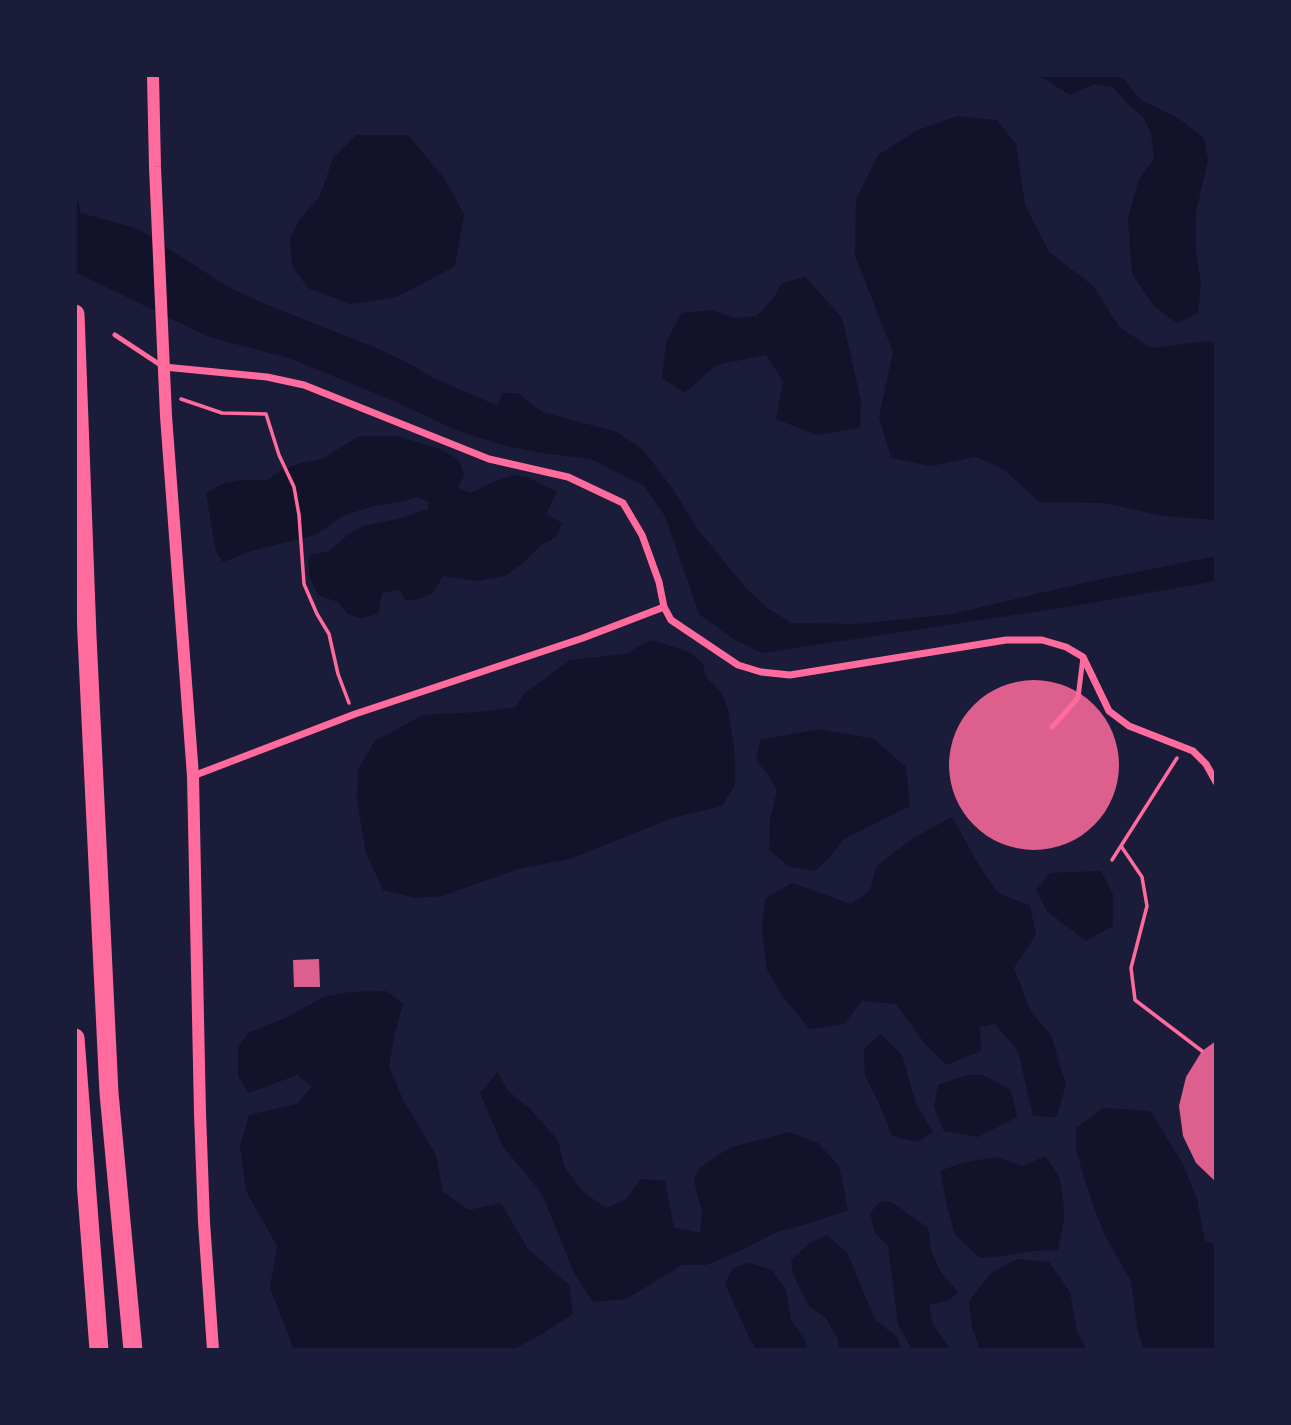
<!DOCTYPE html>
<style>
body{margin:0}
#map{position:relative;width:1291px;height:1425px;overflow:hidden;background:#1b1b3a;font-family:Quicksand,sans-serif}
canvas{display:block}
.frame{position:absolute;inset:0;border:77px solid #1b1b3a;pointer-events:none}
</style>
<div id="map">
<canvas width="1291" height="1425"></canvas>
<div class="frame"></div>
</div>
<script>
const context = document.querySelector('canvas').getContext('2d');
context.lineJoin = 'round';
function fill(path, color) { context.fillStyle = color; context.fill(path, 'evenodd'); }
const shape = rows => new Path2D(rows.map(r => 'M' + r).join(''));
function stroke(path, color, width, dash) { context.strokeStyle = color; context.lineWidth = width; context.lineCap = dash ? 'butt' : 'round'; context.setLineDash(dash || []); context.stroke(path); }
fill(shape([
 [1038,75,1120,75,1141,100,1178,118,1204,138,1208,160,1196,212,1196,252,1201,284,1198,313,1177,323,1154,306,1132,274,1128,218,1139,179,1154,159,1151,133,1143,117,1129,105,1113,87,1095,84,1070,95],
 [958,116,997,120,1016,144,1025,205,1049,252,1093,286,1120,328,1152,348,1209,341,1216,344,1216,520,1165,516,1103,503,1039,502,1005,470,976,457,931,466,891,458,879,417,893,352,855,256,856,200,878,155,918,130],
 [356,135,408,135,444,178,464,214,455,266,397,297,350,304,308,288,292,266,290,238,299,220,320,196,333,158],
 [75,190,81,213,138,229,228,287,265,304,379,349,410,364,433,378,498,406,502,393,518,393,542,412,617,432,643,450,672,488,699,531,745,587,766,607,791,623,857,624,952,614,1083,583,1216,556,1216,581,1073,606,762,653,735,640,699,614,665,516,644,486,591,459,542,453,502,445,456,430,394,401,289,358,209,337,75,272],
 [805,277,842,318,861,401,860,428,817,435,776,419,783,381,766,355,716,365,685,393,662,378,666,342,682,313,711,310,734,318,756,316,773,299,782,283],
 [359,436,397,436,440,449,459,460,464,475,458,488,471,493,491,483,513,475,527,477,557,492,546,514,562,523,556,537,540,546,524,562,505,576,479,581,443,576,433,593,421,598,406,601,399,590,382,593,378,614,361,618,348,614,338,602,318,595,310,578,308,560,311,554,328,552,349,534,363,526,401,518,428,509,428,502,417,497,404,501,374,506,345,515,315,535,251,551,223,562,216,552,206,493,224,483,241,480,267,480,279,471,298,464,322,459],
 [652,640,689,652,703,664,706,677,722,693,728,710,735,755,735,785,722,806,672,818,570,859,518,869,442,896,415,898,383,890,366,853,357,800,358,769,375,741,423,715,480,712,516,707,525,693,570,660,627,654,637,647],
 [819,729,874,739,906,767,910,806,844,839,829,858,815,871,790,867,769,850,770,820,777,790,769,776,756,760,760,740],
 [952,817,980,867,998,893,1030,906,1036,935,1014,968,1031,1012,1051,1035,1066,1085,1056,1117,1033,1116,1018,1051,995,1024,980,1027,981,1051,946,1065,925,1044,896,1004,862,1001,844,1024,810,1029,784,998,767,970,762,929,765,899,792,883,851,904,870,891,876,867,910,840],
 [1101,871,1113,894,1113,926,1086,941,1047,911,1036,890,1050,873],
 [386,991,403,1004,395,1033,389,1066,403,1100,436,1155,443,1192,469,1210,501,1203,528,1249,569,1285,573,1314,542,1334,512,1350,294,1350,270,1287,277,1246,246,1191,240,1146,249,1115,297,1104,312,1086,297,1075,249,1093,238,1076,238,1048,248,1033,290,1016,323,997,351,992],
 [881,1034,902,1055,916,1104,933,1132,917,1142,892,1136,878,1101,865,1076,864,1049],
 [498,1072,507,1090,530,1109,558,1140,564,1166,583,1192,606,1208,625,1200,641,1179,665,1181,674,1228,700,1233,702,1212,694,1181,699,1168,729,1148,789,1132,818,1143,839,1166,848,1210,810,1223,777,1232,738,1252,706,1265,682,1265,626,1299,593,1302,574,1273,542,1194,502,1145,480,1093],
 [967,1075,983,1075,1011,1090,1017,1117,978,1137,944,1131,934,1107,938,1085],
 [1104,1108,1150,1111,1182,1162,1197,1199,1205,1241,1216,1245,1216,1350,1144,1350,1138,1332,1131,1281,1104,1234,1089,1193,1076,1150,1076,1128],
 [1045,1156,1059,1176,1063,1197,1064,1219,1058,1250,1033,1251,1001,1256,980,1258,955,1235,947,1205,940,1171,962,1163,996,1157,1023,1166],
 [890,1201,928,1228,932,1253,940,1271,958,1292,948,1301,929,1305,933,1325,951,1350,912,1350,898,1324,888,1246,875,1233,870,1213,879,1203],
 [827,1235,848,1254,875,1320,897,1337,901,1350,838,1350,838,1340,826,1318,810,1307,800,1289,793,1273,791,1260,811,1242],
 [1017,1259,1049,1262,1070,1292,1077,1332,1087,1350,980,1350,972,1328,969,1301,990,1274],
 [749,1263,772,1270,786,1290,791,1320,806,1342,808,1350,757,1350,750,1339,725,1284,733,1268]
]), '#12122b');
fill(shape([
 '949 765a85 85 0 1 1 170 0a85 85 0 1 1-170 0Z',
 [319,959,320,987,294,987,293,960],
 [1216,1041,1216,1182,1196,1163,1183,1136,1179,1106,1186,1077,1202,1051]
]), '#dd5f8e');
stroke(shape([
 [181,399,222,413,266,414,279,455,294,487,299,515,304,584,317,614,329,634,338,674,349,703],
 [1121,846,1142,877,1147,906,1131,968,1135,1000,1202,1051],
 [1112,860,1177,758]
]), '#ff6b9d', 3.5);
stroke(shape([
 [115,335,162,366],
 [1052,727,1078,698,1083,657]
]), '#ff6b9d', 5);
stroke(shape([
 [164,367,267,377,304,385,489,459,568,477,623,503,642,535,659,582,664,607,671,620,738,665,761,672,790,675,1006,640,1042,640,1066,647,1083,657,1109,711,1129,726,1193,751,1206,764,1216,782],
 [193,776,355,714,583,638,664,607]
]), '#ff6b9d', 7);
stroke(shape([
 [153,75,155,167,166,416,193,776,200,1113,204,1222,213,1350]
]), '#ff6b9d', 12);
stroke(shape([
 [75,314,87,636,109,1093,133,1350],
 [75,1038,99,1350]
]), '#ff6b9d', 19);
</script>
